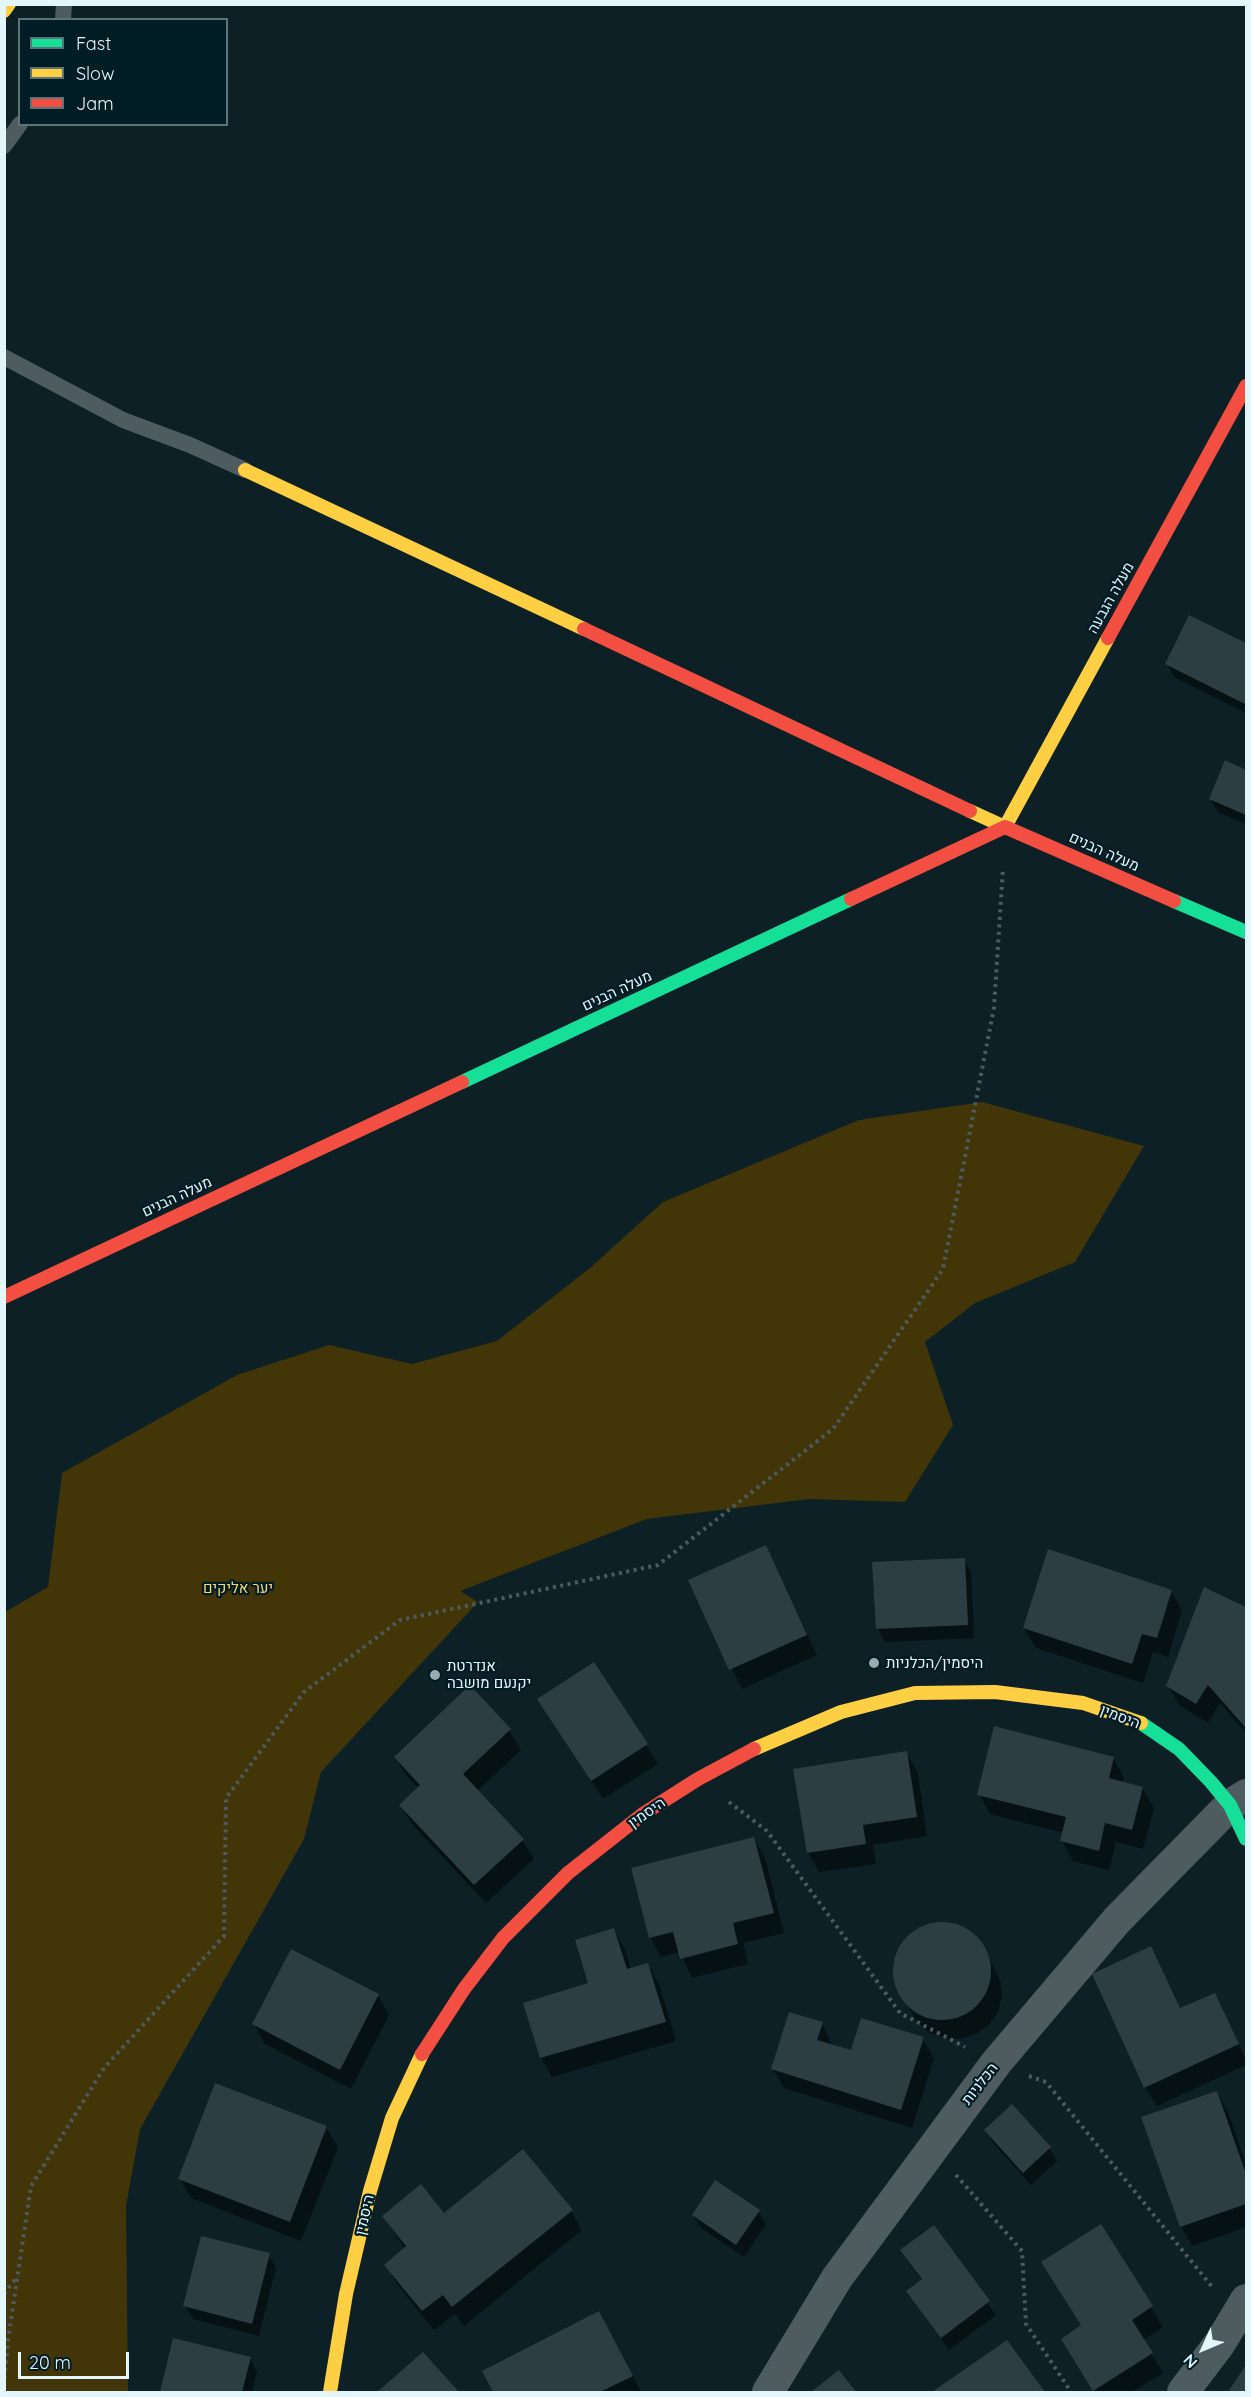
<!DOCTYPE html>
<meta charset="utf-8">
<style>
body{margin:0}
#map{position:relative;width:1251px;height:2397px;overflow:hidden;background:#0d2025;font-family:Quicksand,sans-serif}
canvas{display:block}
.frame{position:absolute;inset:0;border:6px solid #e3f6fb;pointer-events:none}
.legend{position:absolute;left:18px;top:18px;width:210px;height:108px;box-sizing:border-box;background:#001c25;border:2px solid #5b737b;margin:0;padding:8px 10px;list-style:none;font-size:18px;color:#e3f6fb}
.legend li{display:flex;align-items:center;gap:12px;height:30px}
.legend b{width:30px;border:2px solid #5b737b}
.north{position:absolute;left:1173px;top:2319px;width:60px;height:60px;-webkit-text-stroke:4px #001c25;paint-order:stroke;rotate:226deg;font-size:16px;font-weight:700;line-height:24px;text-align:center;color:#e3f6fb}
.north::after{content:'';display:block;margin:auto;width:21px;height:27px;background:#e3f6fb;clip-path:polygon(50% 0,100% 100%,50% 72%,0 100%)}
.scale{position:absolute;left:18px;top:2352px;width:111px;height:27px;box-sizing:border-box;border:3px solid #e3f6fb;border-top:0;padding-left:8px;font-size:18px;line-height:21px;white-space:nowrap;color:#e3f6fb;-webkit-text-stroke:4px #001c25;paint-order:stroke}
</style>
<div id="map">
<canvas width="1251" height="2397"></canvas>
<div class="frame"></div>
<ul class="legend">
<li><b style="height:8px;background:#16e098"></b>Fast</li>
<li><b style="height:8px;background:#ffcf43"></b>Slow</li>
<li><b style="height:8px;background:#f24e42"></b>Jam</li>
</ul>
<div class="north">N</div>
<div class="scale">20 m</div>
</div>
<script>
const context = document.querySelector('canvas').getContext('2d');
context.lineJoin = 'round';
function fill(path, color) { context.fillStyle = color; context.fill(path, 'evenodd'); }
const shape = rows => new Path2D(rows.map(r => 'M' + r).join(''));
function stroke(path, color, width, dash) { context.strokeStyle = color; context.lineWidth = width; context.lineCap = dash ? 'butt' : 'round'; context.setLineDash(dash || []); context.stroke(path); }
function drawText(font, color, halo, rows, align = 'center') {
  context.font = font + ' Quicksand,Heebo,sans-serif'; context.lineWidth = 4.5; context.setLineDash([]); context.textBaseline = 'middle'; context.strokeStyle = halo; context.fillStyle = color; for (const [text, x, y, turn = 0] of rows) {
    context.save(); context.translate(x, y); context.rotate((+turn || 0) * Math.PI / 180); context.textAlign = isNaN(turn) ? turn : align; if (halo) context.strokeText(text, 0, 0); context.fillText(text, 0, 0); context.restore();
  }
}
fill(shape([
 [982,1102,1144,1146,1075,1262,975,1303,925,1342,953,1425,905,1502,809,1499,647,1519,460,1591,478,1602,321,1772,304,1839,140,2129,126,2206,128,2392,5,2392,5,1612,48,1587,62,1473,237,1375,329,1345,412,1364,497,1341,590,1268,663,1202,859,1120]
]), '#423608');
fill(shape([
 [1190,617,1246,645,1246,713,1174,677,1167,664],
 [1226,762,1246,771,1246,824,1218,812,1210,798],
 [765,1547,817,1655,742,1689,690,1581],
 [964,1560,971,1573,974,1638,885,1642,878,1629,874,1564],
 [1205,1589,1246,1609,1246,1733,1220,1703,1208,1723,1179,1705,1168,1685],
 [1171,1591,1182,1610,1168,1657,1153,1652,1143,1683,1036,1648,1024,1628],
 [551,1719,646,1745,658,1764,603,1799],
 [509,1730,521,1750,477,1791,522,1840,534,1859,486,1903,413,1825,401,1806,419,1789,407,1776,395,1757],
 [906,1753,918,1773,927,1836,873,1845,876,1864,819,1872,808,1852],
 [1113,1758,1124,1778,1123,1783,1142,1788,1154,1808,1143,1849,1116,1842,1109,1870,1073,1861,1062,1841,1064,1833,990,1814,979,1794],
 [754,1839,765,1858,784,1933,743,1943,748,1964,692,1978,680,1952,661,1957,650,1937],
 [932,1924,948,1924,964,1929,982,1944,1000,1980,1002,1996,998,2012,989,2025,976,2034,961,2039,944,2038,928,2032,916,2020,897,1988,895,1970,898,1954,906,1939],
 [614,1930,625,1949,631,1970,648,1964,659,1984,676,2041,552,2077,541,2058,525,2004,590,1984],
 [1151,1948,1181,2010,1214,1995,1246,2059,1246,2065,1157,2106,1145,2087],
 [378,1996,389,2015,351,2089,265,2044,254,2024],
 [822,2023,832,2046,852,2052,923,2039,934,2058,912,2128,784,2088,773,2069],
 [1217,2092,1228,2112,1246,2165,1246,2227,1192,2246,1181,2226],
 [326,2127,338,2147,301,2241,191,2198,180,2179],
 [986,2130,1049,2148,1057,2161,1031,2185,993,2143],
 [571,2211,582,2230,464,2326,455,2314,434,2330,397,2284,386,2265,405,2249,384,2216],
 [758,2211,766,2224,744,2257,701,2228,693,2215],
 [1101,2226,1163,2327,1143,2340,1163,2373,1132,2392,1095,2392,1074,2358],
 [933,2227,996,2315,949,2350,908,2291,922,2281,902,2251],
 [269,2255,276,2268,259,2336,193,2319,185,2306],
 [610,2332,641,2392,495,2392,484,2371],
 [174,2340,250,2358,257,2372,252,2392,162,2392],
 [1007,2342,1043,2392,935,2392],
 [423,2354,457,2392,379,2392],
 [1246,2368,1246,2392,1232,2392,1231,2390],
 [838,2373,854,2392,813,2392]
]), '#0007');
fill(shape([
 [1189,615,1246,643,1245,704,1165,664],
 [1225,760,1246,770,1246,815,1209,799],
 [766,1545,807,1635,729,1670,688,1580],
 [1048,1549,1172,1590,1157,1638,1142,1634,1132,1664,1023,1628],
 [965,1558,968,1625,876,1629,872,1562],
 [1204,1587,1246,1607,1246,1728,1208,1685,1196,1704,1166,1686],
 [594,1662,648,1744,591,1781,537,1699],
 [470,1685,511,1729,463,1774,524,1839,474,1885,399,1805,420,1785,394,1757],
 [994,1726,1114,1757,1109,1778,1143,1787,1132,1830,1105,1823,1099,1851,1060,1841,1066,1817,977,1795],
 [907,1751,917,1817,863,1825,866,1844,807,1853,793,1769],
 [754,1837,774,1913,733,1923,738,1944,680,1959,673,1932,649,1938,631,1868],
 '893 1971a49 49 0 1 1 98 0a49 49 0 1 1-98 0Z',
 [614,1928,627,1969,648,1963,666,2022,540,2058,523,2003,588,1983,575,1940],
 [1151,1946,1180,2008,1215,1993,1239,2044,1144,2088,1092,1974],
 [291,1949,379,1994,340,2070,252,2024],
 [789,2012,823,2022,817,2040,851,2050,861,2018,924,2037,901,2110,771,2069],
 [215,2083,327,2126,290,2222,178,2179],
 [1217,2091,1246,2174,1246,2204,1180,2227,1141,2117],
 [1012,2104,1051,2147,1023,2173,984,2130],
 [523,2149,573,2210,452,2307,443,2295,422,2311,384,2265,406,2246,382,2216,421,2184,444,2213],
 [715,2180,760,2210,736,2245,692,2215],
 [1101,2224,1153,2306,1132,2320,1153,2353,1093,2391,1061,2339,1081,2325,1041,2262],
 [934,2225,990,2301,941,2338,906,2291,922,2279,900,2250],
 [201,2236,270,2253,252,2324,183,2306],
 [599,2311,633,2376,600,2392,493,2392,482,2371],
 [173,2338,251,2357,242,2392,160,2392],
 [1007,2340,1045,2392,932,2392],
 [423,2352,459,2392,377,2392],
 [1246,2365,1246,2392,1232,2392,1229,2390],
 [839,2370,856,2392,811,2392]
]), '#2d3e42');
stroke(shape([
 [729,1802,767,1831,900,2013,965,2047],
 [1029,2076,1046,2082,1213,2288],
 [956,2175,1022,2251,1026,2324,1071,2392],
 [4,2294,16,2278],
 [4,2386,8,2340,31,2186,104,2068,224,1936,226,1798,304,1692,400,1620,658,1565,833,1429,943,1269,994,1008,1003,868]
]), '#4e5b5e', 4, [3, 4.5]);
stroke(shape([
 [63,20,64,4],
 [4,146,20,124],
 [4,357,123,420,190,445,245,470]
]), '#4e5c60', 16);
stroke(shape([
 [768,2392,837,2278,996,2063,1117,1920,1230,1805,1246,1795],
 [1183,2392,1220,2343,1246,2300]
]), '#4e5c60', 32);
stroke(shape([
 [1174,901,1246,932],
 [462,1082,851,899],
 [1141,1723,1179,1749,1211,1782,1230,1805,1246,1839]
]), '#16e098', 14);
stroke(shape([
 [4,11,9,4],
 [245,470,584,629],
 [970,811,1005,827,1108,638],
 [754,1749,841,1712,915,1693,995,1692,1083,1703,1141,1723],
 [330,2392,346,2294,370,2191,392,2118,422,2054]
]), '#ffcf43', 14);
stroke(shape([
 [584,629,970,811],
 [1108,638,1246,386],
 [851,899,1005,827,1174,901],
 [4,1297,462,1082],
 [422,2054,464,1989,503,1938,568,1873,643,1814,698,1779,754,1749]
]), '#f24e42', 14);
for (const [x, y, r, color] of [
 [874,1663,6,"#98abb0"],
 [435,1675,6,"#98abb0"]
]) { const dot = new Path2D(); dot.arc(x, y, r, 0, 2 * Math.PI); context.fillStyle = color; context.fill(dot); stroke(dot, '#001c25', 2); }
drawText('15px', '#e3f6fb', '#001c25', [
 ["מעלה הגבעה",1111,598,-61],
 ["מעלה הבנים",1104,852,24],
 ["מעלה הבנים",617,991,-25],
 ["מעלה הבנים",177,1197,-25],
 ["היסמין",1120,1717,21],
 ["היסמין",647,1813,-35],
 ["הכלניות",980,2084,-52],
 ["היסמין",365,2215,-77]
]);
drawText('15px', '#f9d777', '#001c25', [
 ["יער אליקים",238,1588]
]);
drawText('15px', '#e3f6fb', '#001c25', [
 ["היסמין/הכלניות",886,1663],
 ["אנדרטת",447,1666],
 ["יקנעם מושבה",447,1683]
], 'left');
</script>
